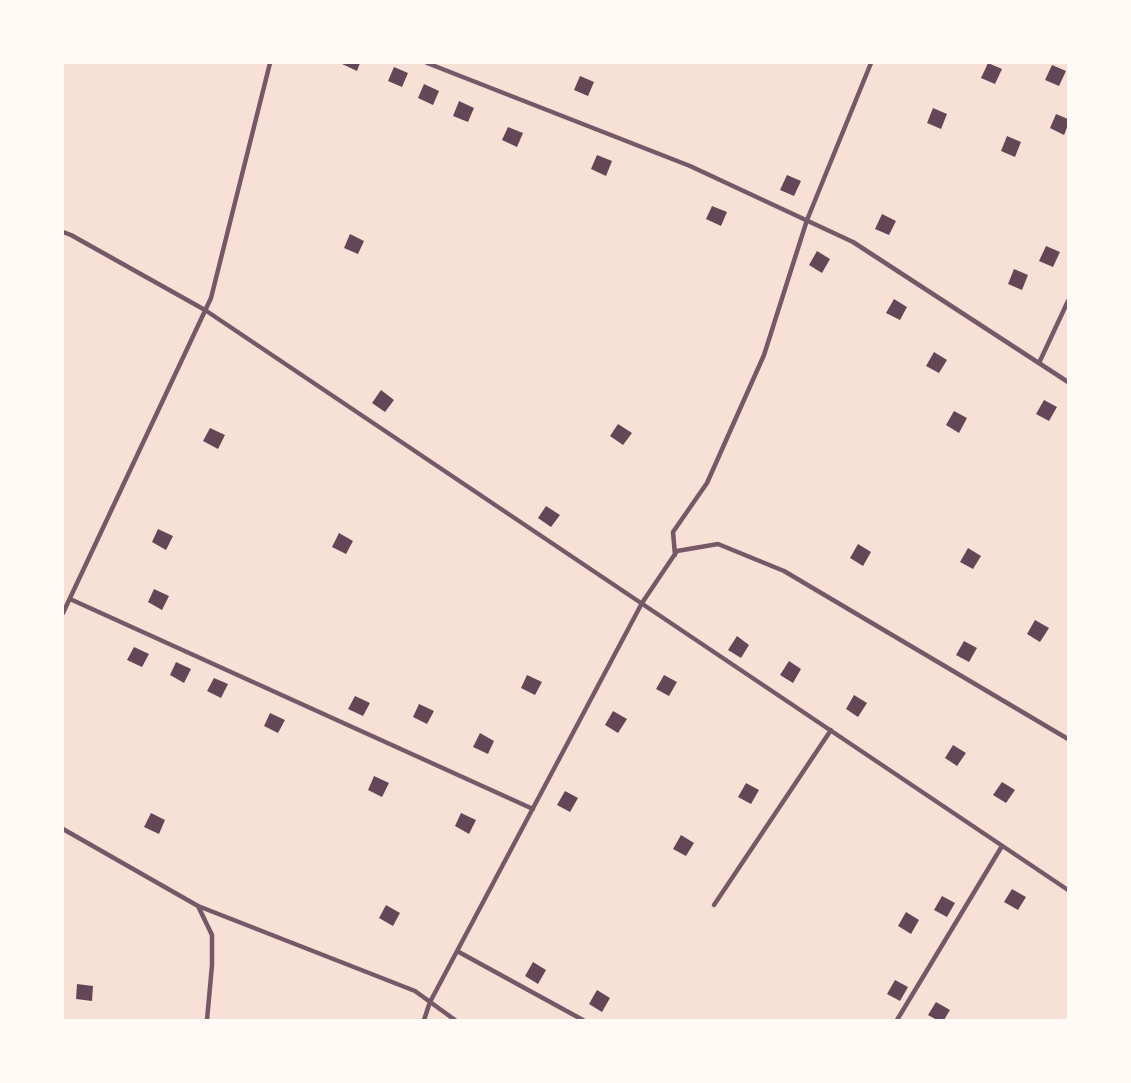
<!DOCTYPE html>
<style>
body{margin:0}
#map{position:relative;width:1131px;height:1083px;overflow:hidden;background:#f7e1d7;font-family:Roboto,sans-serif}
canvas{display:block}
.frame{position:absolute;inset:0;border:64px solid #fffaf5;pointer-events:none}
</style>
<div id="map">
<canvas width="1131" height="1083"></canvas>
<div class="frame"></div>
</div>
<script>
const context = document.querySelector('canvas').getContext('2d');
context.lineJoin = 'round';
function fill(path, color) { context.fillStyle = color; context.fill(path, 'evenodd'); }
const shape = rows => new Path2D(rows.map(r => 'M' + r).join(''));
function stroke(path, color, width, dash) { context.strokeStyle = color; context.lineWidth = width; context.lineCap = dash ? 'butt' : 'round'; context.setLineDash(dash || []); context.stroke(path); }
fill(shape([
 [340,63,360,63,357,71],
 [988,63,1002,69,995,84,981,78],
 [1052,65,1066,71,1059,86,1045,80],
 [394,67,408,73,402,87,388,81],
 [580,76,594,82,588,96,574,90],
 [424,84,439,91,433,105,418,98],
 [459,101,474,108,468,122,453,116],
 [933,108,947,114,941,129,927,123],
 [1056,114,1068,119,1068,125,1064,135,1050,128],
 [508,127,523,133,517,147,502,140],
 [1007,136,1021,142,1015,157,1001,151],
 [597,155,612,161,606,176,591,169],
 [787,175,801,181,794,196,780,190],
 [712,206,727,212,721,226,706,219],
 [882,214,896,221,889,235,875,229],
 [350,234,364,241,358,254,344,248],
 [1046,246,1060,252,1053,267,1039,261],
 [817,251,830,259,822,273,809,265],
 [1014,269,1028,275,1022,290,1008,284],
 [894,299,907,307,900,320,886,313],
 [934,352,947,360,939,373,926,366],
 [381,390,394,400,385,412,372,403],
 [1044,400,1057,407,1049,421,1036,414],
 [954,411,967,418,959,433,946,425],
 [618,424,632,433,623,445,610,436],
 [210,428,225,435,218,449,203,441],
 [546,506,560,515,551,527,538,518],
 [158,529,173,536,166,550,152,542],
 [339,533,353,541,346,554,332,547],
 [858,544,871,552,863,566,850,558],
 [968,548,981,556,973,569,960,562],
 [154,589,169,596,162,610,148,602],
 [1035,620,1049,628,1040,642,1027,634],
 [737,636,749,645,741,658,728,650],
 [964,641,977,648,969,662,956,655],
 [134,647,149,654,142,667,127,660],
 [789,661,801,669,793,683,780,675],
 [176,662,191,669,184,683,170,675],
 [527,675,542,682,535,695,521,688],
 [664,675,677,682,669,696,656,689],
 [214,678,228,684,221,698,207,691],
 [854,695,867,703,858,717,846,709],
 [355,696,370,703,363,716,348,709],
 [419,704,434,711,427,724,413,717],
 [613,711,627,719,618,733,605,725],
 [270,713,285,720,278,733,264,726],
 [480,733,494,741,488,754,473,747],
 [953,745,966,753,957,766,945,758],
 [374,776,389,783,382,797,368,790],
 [1002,782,1015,790,1006,803,993,795],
 [746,783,759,790,751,804,738,797],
 [565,791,578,798,570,812,557,805],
 [151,813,165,820,159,834,144,827],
 [461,813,476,820,469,834,455,826],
 [681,835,694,843,686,856,673,849],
 [1012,889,1026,897,1018,910,1004,902],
 [942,896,955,903,947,917,934,910],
 [386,905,400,913,393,926,379,918],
 [906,912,919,920,911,934,898,926],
 [533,962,546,970,538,984,525,976],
 [895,980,908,987,900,1001,887,994],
 [77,984,93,986,92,1001,76,999],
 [597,990,610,998,602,1012,589,1004],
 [936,1002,950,1010,944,1020,937,1020,928,1015]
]), '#644757');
stroke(shape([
 [427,63,690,166,853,242,1068,382],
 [63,232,71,235,205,310,1068,890],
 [1039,363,1068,301],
 [675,555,673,532,707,483,764,355,807,220,871,63],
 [70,599,533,809],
 [63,613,211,298,270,63],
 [63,829,198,906,212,935,212,965,207,1020],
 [714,905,831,730],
 [198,906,415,991,455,1020],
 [457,951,583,1020],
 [424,1020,430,1002,642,603,677,551,718,544,784,571,1068,739],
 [897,1020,1002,846]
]), '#755966', 4.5);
</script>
